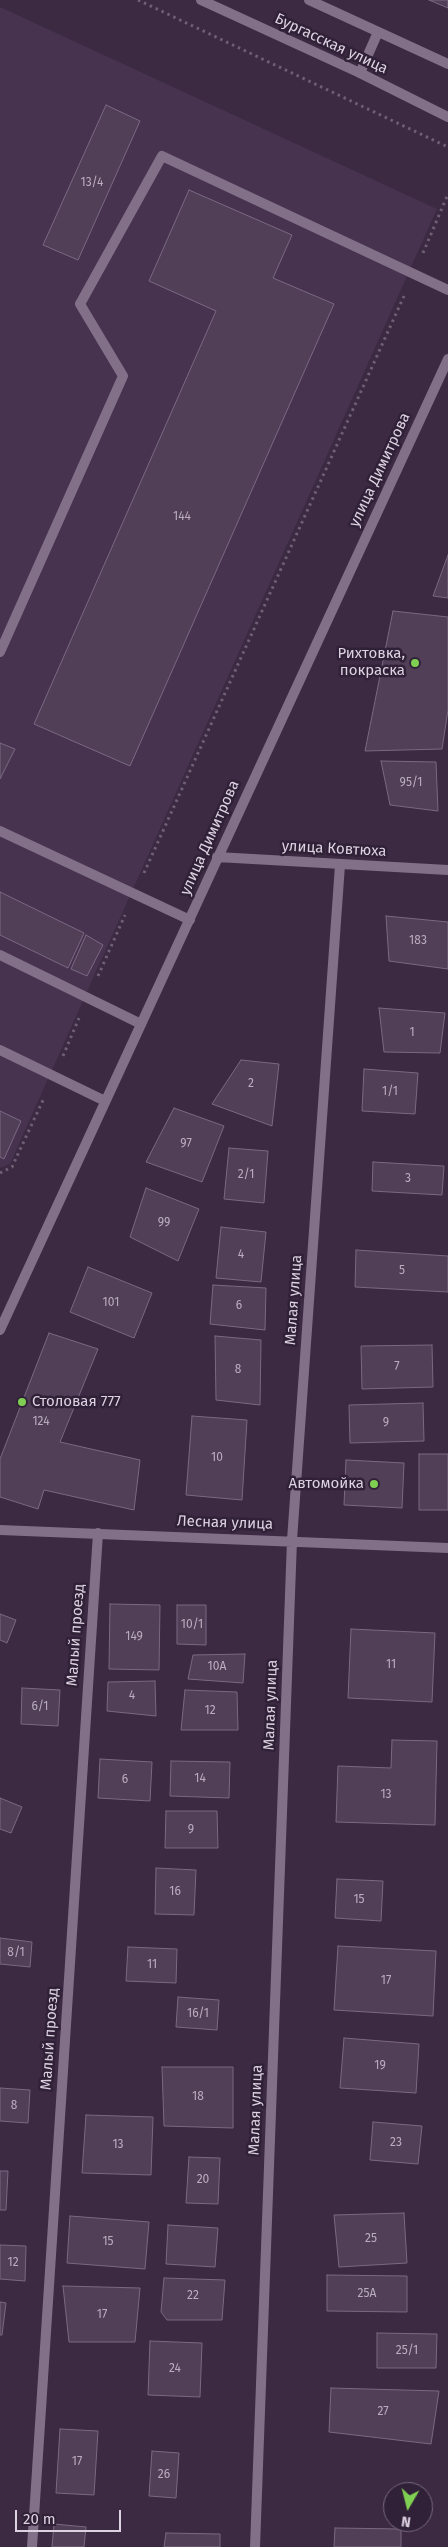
<!DOCTYPE html>
<meta charset="utf-8">
<style>
body{margin:0}
#map{position:relative;width:448px;height:2547px;overflow:hidden;background:#3b2a42;font-family:"Fira Sans",sans-serif}
canvas{display:block}
.north{position:absolute;left:383px;top:2482px;width:50px;height:50px;box-sizing:border-box;background:#312138;border:1px solid #76687c;border-radius:50%;rotate:188deg;font-size:14px;font-weight:700;line-height:20px;text-align:center;color:#ddd2e1}
.north::after{content:'';display:block;margin:auto;width:18px;height:22px;background:#7fd052;clip-path:polygon(50% 0,100% 100%,50% 72%,0 100%)}
.scale{position:absolute;left:15px;top:2510px;width:106px;height:22px;box-sizing:border-box;border:2px solid #ddd2e1;border-top:0;padding-left:6px;font-size:15px;line-height:18px;white-space:nowrap;color:#ddd2e1;-webkit-text-stroke:4px #312138;paint-order:stroke}
</style>
<div id="map">
<canvas width="448" height="2547"></canvas>
<div class="north">N</div>
<div class="scale">20 m</div>
</div>
<script>
const context = document.querySelector('canvas').getContext('2d');
context.lineJoin = 'round';
function fill(path, color) { context.fillStyle = color; context.fill(path, 'evenodd'); }
const shape = rows => new Path2D(rows.map(r => 'M' + r).join(''));
function stroke(path, color, width, dash) { context.strokeStyle = color; context.lineWidth = width; context.lineCap = dash ? 'butt' : 'round'; context.setLineDash(dash || []); context.stroke(path); }
function drawText(font, color, halo, rows, align = 'center') {
  context.font = font + ' "Fira Sans",sans-serif'; context.lineWidth = 5; context.setLineDash([]); context.textBaseline = 'middle'; context.strokeStyle = halo; context.fillStyle = color; for (const [text, x, y, turn = 0] of rows) {
    context.save(); context.translate(x, y); context.rotate((+turn || 0) * Math.PI / 180); context.textAlign = isNaN(turn) ? turn : align; if (halo) context.strokeText(text, 0, 0); context.fillText(text, 0, 0); context.restore();
  }
}
fill(shape([
 [0,7,437,209,10,1164,0,1168]
]), '#47324f');
const building = shape([
 [429,0,448,0,448,8,429,0],
 [106,105,140,121,78,260,43,245,106,105],
 [189,190,292,235,273,278,334,304,130,766,34,724,216,311,149,281,189,190],
 [448,555,448,598,433,596,448,555],
 [393,611,448,617,448,710,442,749,365,751,393,611],
 [0,743,15,749,0,779,0,743],
 [381,761,436,762,438,811,390,805,381,761],
 [0,892,84,933,68,968,0,935,0,892],
 [386,916,448,922,448,969,389,961,386,916],
 [86,935,103,945,87,976,71,969,86,935],
 [379,1008,445,1013,440,1053,384,1052,379,1008],
 [241,1060,279,1064,272,1126,212,1104,241,1060],
 [364,1069,418,1073,415,1114,362,1111,364,1069],
 [174,1108,224,1126,202,1182,146,1162,174,1108],
 [0,1111,21,1121,4,1159,0,1157,0,1111],
 [229,1148,268,1151,264,1203,224,1199,229,1148],
 [373,1162,444,1166,442,1195,372,1191,373,1162],
 [146,1188,199,1209,178,1261,130,1237,146,1188],
 [221,1227,266,1232,261,1282,216,1278,221,1227],
 [356,1250,448,1256,448,1292,355,1287,356,1250],
 [88,1267,152,1293,134,1338,70,1312,88,1267],
 [213,1285,266,1288,265,1330,210,1324,213,1285],
 [49,1333,98,1349,60,1442,140,1460,134,1510,44,1490,38,1509,0,1497,0,1459,49,1333],
 [215,1336,261,1340,260,1405,216,1400,215,1336],
 [432,1345,433,1387,362,1389,361,1346,432,1345],
 [423,1403,424,1441,350,1443,349,1405,423,1403],
 [192,1416,247,1420,242,1500,186,1495,192,1416],
 [419,1454,448,1454,448,1510,419,1510,419,1454],
 [346,1460,404,1463,402,1508,344,1505,346,1460],
 [110,1604,160,1605,159,1670,109,1669,110,1604],
 [177,1605,206,1605,206,1645,177,1644,177,1605],
 [0,1614,16,1620,7,1643,0,1640,0,1614],
 [351,1629,435,1633,432,1702,348,1698,351,1629],
 [245,1654,243,1683,188,1679,193,1655,245,1654],
 [155,1681,156,1716,107,1711,108,1682,155,1681],
 [22,1688,60,1690,58,1726,21,1724,22,1688],
 [185,1690,237,1692,238,1730,181,1730,185,1690],
 [392,1740,437,1741,435,1825,336,1822,338,1766,391,1768,392,1740],
 [100,1759,152,1762,150,1801,98,1798,100,1759],
 [171,1761,230,1762,229,1798,170,1796,171,1761],
 [0,1798,22,1807,11,1833,0,1829,0,1798],
 [166,1811,217,1811,218,1848,165,1848,166,1811],
 [156,1868,196,1870,194,1915,155,1914,156,1868],
 [337,1879,383,1881,381,1921,335,1918,337,1879],
 [0,1938,32,1942,30,1967,0,1964,0,1938],
 [338,1946,436,1951,433,2016,334,2010,338,1946],
 [128,1947,177,1949,176,1983,126,1981,128,1947],
 [178,1997,219,2000,217,2030,176,2027,178,1997],
 [344,2038,419,2044,416,2093,340,2088,344,2038],
 [162,2067,233,2067,233,2128,164,2126,162,2067],
 [0,2088,30,2090,28,2123,0,2121,0,2088],
 [86,2115,153,2117,151,2175,82,2173,86,2115],
 [373,2122,422,2126,418,2164,370,2160,373,2122],
 [189,2157,220,2158,218,2204,186,2203,189,2157],
 [0,2171,8,2171,6,2210,0,2210,0,2171],
 [404,2213,407,2263,339,2267,334,2215,404,2213],
 [70,2216,149,2222,145,2269,67,2263,70,2216],
 [168,2225,218,2228,215,2267,166,2264,168,2225],
 [0,2245,26,2246,25,2281,0,2279,0,2245],
 [327,2275,407,2276,407,2312,327,2311,327,2275],
 [164,2278,225,2280,222,2320,167,2320,161,2312,164,2278],
 [63,2286,140,2288,135,2342,69,2342,63,2286],
 [0,2302,6,2303,2,2335,0,2335,0,2302],
 [377,2333,437,2334,436,2368,377,2368,377,2333],
 [150,2341,202,2343,200,2397,148,2395,150,2341],
 [331,2388,439,2391,431,2444,329,2432,331,2388],
 [60,2429,98,2431,94,2495,56,2493,60,2429],
 [152,2451,179,2453,176,2498,149,2496,152,2451],
 [54,2524,86,2527,84,2547,52,2547,54,2524],
 [335,2528,401,2529,401,2547,334,2547,335,2528],
 [166,2533,220,2534,220,2547,164,2547,166,2533]
]);
fill(building, '#513f58');
stroke(building, '#7b6883', 1);
stroke(shape([
 [138,0,448,147],
 [423,253,448,194],
 [144,873,404,296],
 [98,976,125,915],
 [63,1056,79,1018],
 [0,1173,12,1167,44,1098]
]), '#6e5f74', 3, [2.5, 4]);
stroke(shape([
 [309,0,448,64],
 [360,73,378,32],
 [0,652,123,376,80,304,162,156,448,290],
 [0,831,190,920],
 [0,955,141,1024],
 [0,1050,105,1101],
 [32,2547,98,1533]
]), '#827089', 10);
stroke(shape([
 [0,1530,448,1548],
 [255,2547,292,1540,340,865]
]), '#827089', 10);
stroke(shape([
 [201,0,360,73,448,117],
 [217,857,448,870],
 [0,1330,448,359]
]), '#827089', 10);
for (const [x, y, r, color] of [
 [415,663,5,"#7fd052"],
 [22,1402,5,"#7fd052"],
 [374,1484,5,"#7fd052"]
]) { const dot = new Path2D(); dot.arc(x, y, r, 0, 2 * Math.PI); context.fillStyle = color; context.fill(dot); stroke(dot, '#312138', 2); }
drawText('12px', '#baadbf', null, [
 ["13/4",92,183],
 ["144",182,517],
 ["95/1",411,783],
 ["183",418,941],
 ["1",412,1033],
 ["2",251,1084],
 ["1/1",390,1092],
 ["97",186,1144],
 ["2/1",246,1175],
 ["3",408,1179],
 ["99",164,1223],
 ["4",241,1255],
 ["5",402,1271],
 ["101",111,1303],
 ["6",239,1306],
 ["7",397,1367],
 ["8",238,1370],
 ["124",41,1422],
 ["9",386,1423],
 ["10",217,1458],
 ["10/1",192,1625],
 ["149",134,1637],
 ["11",391,1665],
 ["10А",217,1667],
 ["4",132,1696],
 ["6/1",40,1707],
 ["12",210,1711],
 ["14",200,1779],
 ["6",125,1780],
 ["13",386,1795],
 ["9",191,1830],
 ["16",175,1892],
 ["15",359,1900],
 ["8/1",16,1953],
 ["11",152,1965],
 ["17",386,1981],
 ["16/1",198,2014],
 ["19",380,2066],
 ["18",198,2097],
 ["8",14,2106],
 ["23",396,2143],
 ["13",118,2145],
 ["20",203,2180],
 ["25",371,2239],
 ["15",108,2242],
 ["12",13,2263],
 ["25А",367,2294],
 ["22",193,2296],
 ["17",102,2315],
 ["25/1",407,2351],
 ["24",175,2369],
 ["27",383,2412],
 ["17",77,2462],
 ["26",164,2475]
]);
drawText('15px', '#ddd2e1', '#312138', [
 ["Бургасская улица",331,44,25],
 ["улица Димитрова",380,470,-65],
 ["улица Димитрова",210,838,-66],
 ["улица Ковтюха",334,849,3],
 ["Малая улица",294,1300,-86],
 ["Лесная улица",225,1523,2],
 ["Малый проезд",76,1635,-86],
 ["Малая улица",271,1705,-88],
 ["Малый проезд",50,2039,-86],
 ["Малая улица",256,2110,-88]
]);
drawText('15px', '#ddd2e1', '#312138', [
 ["Рихтовка,",405,654],
 ["покраска",405,671],
 ["Столовая 777",32,1402,"left"],
 ["Автомойка",364,1484]
], 'right');
</script>
